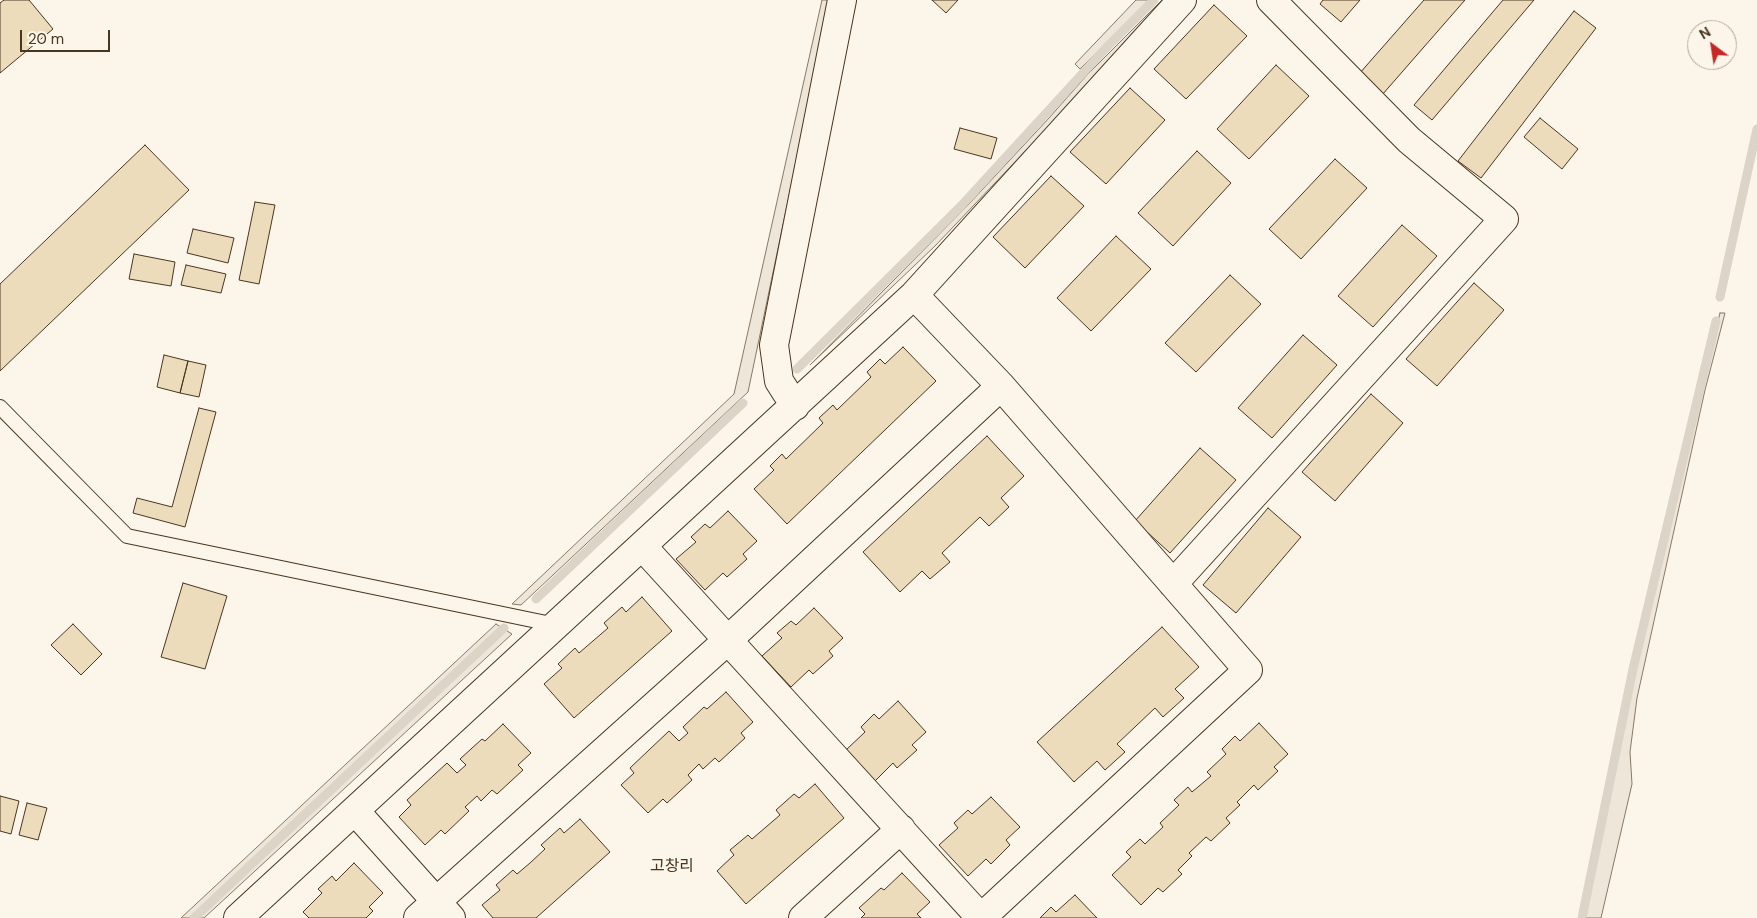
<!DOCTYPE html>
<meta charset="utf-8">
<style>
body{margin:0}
#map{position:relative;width:1757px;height:918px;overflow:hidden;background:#fbf6e9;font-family:"DM Sans",sans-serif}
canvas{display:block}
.north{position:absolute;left:1687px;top:20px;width:50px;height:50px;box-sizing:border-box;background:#fbf6e9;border:1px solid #b4a999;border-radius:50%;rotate:329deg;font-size:14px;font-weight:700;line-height:20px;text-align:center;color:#4a3520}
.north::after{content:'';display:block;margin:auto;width:18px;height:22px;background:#c62828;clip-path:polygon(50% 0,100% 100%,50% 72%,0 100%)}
.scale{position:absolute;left:20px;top:30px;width:90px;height:22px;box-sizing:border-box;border:2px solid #4a3520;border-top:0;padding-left:6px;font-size:15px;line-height:18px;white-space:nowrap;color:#4a3520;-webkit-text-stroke:4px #fbf6e9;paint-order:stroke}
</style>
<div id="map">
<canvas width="1757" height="918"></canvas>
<div class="north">N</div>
<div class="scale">20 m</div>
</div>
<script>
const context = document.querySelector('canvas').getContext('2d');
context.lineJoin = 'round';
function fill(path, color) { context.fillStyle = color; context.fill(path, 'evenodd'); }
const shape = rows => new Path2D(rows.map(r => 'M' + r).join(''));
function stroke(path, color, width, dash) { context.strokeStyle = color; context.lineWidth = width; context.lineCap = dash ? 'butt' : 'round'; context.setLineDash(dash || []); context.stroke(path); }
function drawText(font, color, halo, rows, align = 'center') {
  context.font = font + ' "DM Sans","Noto Sans KR",sans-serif'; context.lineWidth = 4; context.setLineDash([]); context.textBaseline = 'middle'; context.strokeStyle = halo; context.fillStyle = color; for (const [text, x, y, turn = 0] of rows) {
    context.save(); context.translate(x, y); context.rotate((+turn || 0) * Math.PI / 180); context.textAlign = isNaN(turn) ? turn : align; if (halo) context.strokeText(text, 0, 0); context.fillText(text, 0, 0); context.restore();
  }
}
const green = shape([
 [822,0,830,0,748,392,521,605,512,604,734,394,822,0],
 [1136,0,1149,0,1080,69,1075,64,1136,0],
 [1162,0,1169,0,935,246,810,365,968,205,1049,118,1087,75,1162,0],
 [1720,313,1725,313,1705,390,1637,698,1630,752,1632,784,1601,918,1584,918,1635,669,1720,313],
 [496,624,512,634,204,918,181,918,496,624]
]);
fill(green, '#ede6d9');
stroke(green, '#887966', 1);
stroke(shape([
 [1720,297,1757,129],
 [797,369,961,206,1105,49,1154,0],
 [536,599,743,403],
 [194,918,504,628],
 [1582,918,1633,669,1716,321]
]), '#dcd4c6', 9);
const building = shape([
 [4,0,29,0,53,29,0,73,0,3,4,0],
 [932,0,958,0,946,13,932,0],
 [1323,0,1360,0,1341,22,1320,4,1323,0],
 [1424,0,1465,0,1382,95,1359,74,1424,0],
 [1503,0,1534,0,1432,120,1414,105,1503,0],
 [1214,5,1247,36,1186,99,1154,69,1214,5],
 [1574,11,1596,28,1481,178,1458,161,1574,11],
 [1276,65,1309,96,1249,159,1217,129,1276,65],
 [1130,88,1165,120,1106,184,1070,152,1130,88],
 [1540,118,1578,149,1562,169,1524,137,1540,118],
 [960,128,997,138,991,159,954,149,960,128],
 [145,145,189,190,0,371,0,284,145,145],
 [1197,151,1231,183,1173,246,1138,213,1197,151],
 [1335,159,1367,188,1301,259,1269,229,1335,159],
 [1051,176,1084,206,1025,268,993,237,1051,176],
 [255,202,275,205,259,284,239,280,255,202],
 [1402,225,1437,256,1373,327,1338,296,1402,225],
 [193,229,234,238,228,263,187,253,193,229],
 [1116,236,1151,269,1091,331,1057,298,1116,236],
 [134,254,175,262,171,286,129,279,134,254],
 [186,265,226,274,221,293,181,285,186,265],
 [1230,275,1261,304,1196,372,1165,343,1230,275],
 [1474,283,1504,310,1437,386,1406,359,1474,283],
 [1303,335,1337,365,1272,438,1238,408,1303,335],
 [903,347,936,381,787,524,754,489,774,470,770,466,782,454,786,459,823,423,819,418,833,405,837,410,871,377,867,372,880,359,885,364,903,347],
 [164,355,188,361,180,393,157,387,164,355],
 [188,361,206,365,199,397,180,393,188,361],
 [1371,394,1403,423,1335,501,1302,472,1371,394],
 [199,408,216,412,185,527,133,513,137,498,172,507,199,408],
 [987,436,1024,476,1001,498,1009,507,989,526,980,517,942,553,950,562,930,579,922,571,900,592,863,552,987,436],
 [1200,448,1236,480,1170,553,1135,521,1200,448],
 [1268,508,1301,537,1236,613,1203,585,1268,508],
 [728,511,757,541,743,554,747,559,727,577,723,573,705,590,676,559,696,542,691,537,705,524,710,528,728,511],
 [183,583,227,596,205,669,161,657,183,583],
 [642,597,672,631,574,718,544,684,562,668,558,664,575,648,579,653,608,628,604,623,622,607,626,612,642,597],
 [814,608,843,638,829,651,833,656,813,674,809,670,791,687,762,656,782,638,777,633,791,621,796,625,814,608],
 [73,624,102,654,81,675,51,645,73,624],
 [1162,627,1199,667,1175,689,1184,698,1163,717,1155,708,1117,744,1125,752,1105,770,1097,761,1074,782,1037,742,1162,627],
 [726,692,753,722,741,733,745,738,719,762,715,758,703,769,699,764,688,775,692,780,667,803,663,799,648,813,621,785,634,773,630,768,669,731,679,741,688,733,683,727,704,707,707,709,726,692],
 [898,701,926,732,912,745,917,750,897,768,893,763,875,781,846,750,865,732,861,727,874,714,879,719,898,701],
 [1259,723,1288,754,1274,767,1278,771,1258,790,1254,785,1237,802,1240,805,1226,818,1230,823,1211,841,1206,837,1189,853,1192,856,1178,870,1182,874,1163,892,1158,888,1141,905,1112,875,1131,857,1126,852,1140,839,1145,844,1163,827,1160,823,1179,805,1174,800,1188,787,1192,792,1211,776,1207,772,1226,754,1222,749,1235,736,1240,741,1259,723],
 [503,724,531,753,518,765,523,770,497,794,492,790,481,801,477,796,465,807,469,811,445,834,441,830,425,845,399,817,411,805,407,800,447,763,457,773,466,765,460,759,482,739,485,741,503,724],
 [815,784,844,818,746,904,717,871,734,855,730,850,748,835,752,839,780,815,776,810,794,794,799,798,815,784],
 [0,796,19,801,11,834,0,831,0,796],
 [991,797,1020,827,1006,840,1010,845,991,864,986,859,968,876,939,845,958,828,954,823,968,810,972,814,991,797],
 [27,803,47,808,38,840,19,835,27,803],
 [580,819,610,852,536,918,493,918,482,905,500,890,496,885,513,870,517,874,530,863,545,849,541,845,560,828,564,833,580,819],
 [354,863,383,893,369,907,373,911,366,918,309,918,303,912,322,893,318,889,332,876,336,881,354,863],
 [902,873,930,902,917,914,921,918,861,918,865,914,859,908,881,888,884,890,902,873],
 [1075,895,1097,918,1040,918,1051,907,1056,912,1075,895]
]);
fill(building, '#ecdcbc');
stroke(building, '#4a3520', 1);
const service = shape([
 [0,407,127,536,556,625]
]);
const minor = shape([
 [914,295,1001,386,1248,670,981,918],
 [795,406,779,381,774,345,842,0],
 [642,546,981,918],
 [1173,584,1504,219,1409,140,1271,0],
 [355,811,451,918],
 [238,918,914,295,1182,0],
 [418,918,728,640,1001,386],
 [803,918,901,829]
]);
stroke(service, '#4a3520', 16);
stroke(minor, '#4a3520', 30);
stroke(service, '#fbf6e9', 14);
stroke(minor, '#fbf6e9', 28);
drawText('16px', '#4a3520', '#fbf6e9', [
 ["고창리",672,867]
]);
</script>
